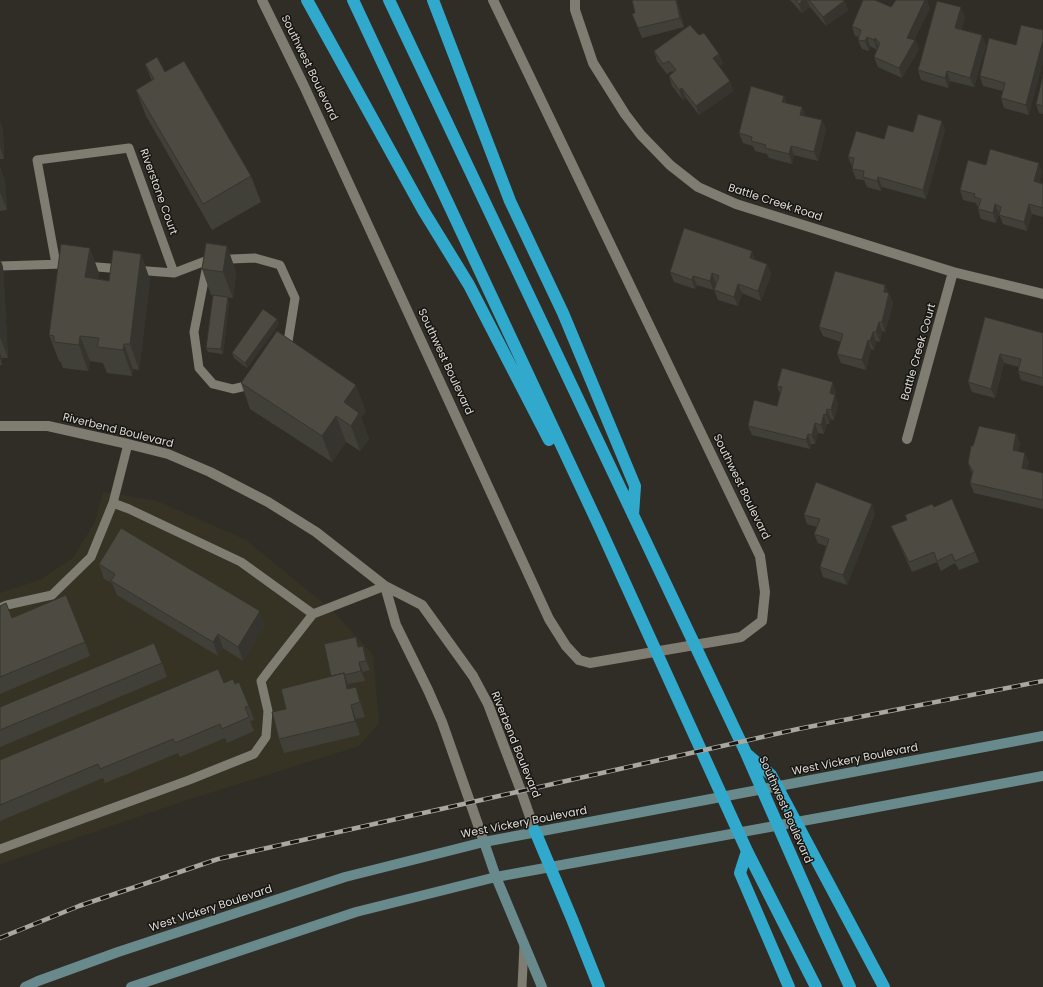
<!DOCTYPE html>
<style>
body{margin:0}
canvas{display:block;background:#2f2d25}
</style>
<canvas width="1043" height="987"></canvas>
<script>
const context = document.querySelector('canvas').getContext('2d');
context.lineJoin = 'round';
function fill(path, color) { context.fillStyle = color; context.fill(path, 'evenodd'); }
const shape = rows => new Path2D(rows.map(r => 'M' + r).join(''));
function stroke(path, color, width, dash) { context.strokeStyle = color; context.lineWidth = width; context.lineCap = dash ? 'butt' : 'round'; context.setLineDash(dash || []); context.stroke(path); }
function drawText(font, color, halo, rows, align = 'center') {
  context.font = font + ' Poppins,sans-serif'; context.lineWidth = 3; context.setLineDash([]); context.textBaseline = 'middle'; context.strokeStyle = halo; context.fillStyle = color; for (const [text, x, y, turn = 0] of rows) {
    context.save(); context.translate(x, y); context.rotate((+turn || 0) * Math.PI / 180); context.textAlign = isNaN(turn) ? turn : align; if (halo) context.strokeText(text, 0, 0); context.fillText(text, 0, 0); context.restore();
  }
}
fill(shape([
 [103,492,157,501,246,540,335,613,373,655,379,723,359,746,187,800,0,864,0,593,40,580,73,558,95,522]
]), '#363324');
stroke(shape([
 [255,258,280,265,295,298,286,354,254,384,233,389,213,384,199,368,194,332,208,260,255,258],
 [56,264,37,160,129,148,174,273],
 [0,266,63,264],
 [85,266,122,269],
 [135,270,174,273,208,260],
 [128,444,113,503,129,509,241,562,313,614],
 [0,608,7,605,52,595,91,557,113,503],
 [0,849,189,780,254,754,266,737,268,711,261,681,270,669,313,614,385,586],
 [522,987,524,944]
]), '#7f7c72', 9);
stroke(shape([
 [575,0,575,10,593,63,625,114,641,135,670,165,698,187,736,204,953,272,1043,294],
 [907,439,953,272]
]), '#7f7c72', 10);
stroke(shape([
 [262,0,304,86,549,619,566,646,579,660,590,663,741,637,762,621,765,592,760,556,493,0],
 [0,426,48,426,128,444,168,454,210,472,268,502,316,532,385,586,422,605,473,676,488,704,521,791,535,831],
 [385,586,396,625,428,690,442,722,484,842]
]), '#7f7c72', 10);
stroke(shape([
 [484,842,496,877,542,987],
 [25,987,38,981,118,952,345,877,484,842,1043,736],
 [131,987,356,912,496,877,835,815,1043,776]
]), '#688a8d', 10);
stroke(shape([
 [307,0,423,210,469,285,549,440],
 [353,0,600,528,747,851,816,987],
 [389,0,746,753,823,928,850,987],
 [433,0,510,201,563,313,635,486,633,515],
 [748,755,771,775,884,987],
 [535,831,572,919,599,987],
 [747,851,740,873,789,987]
]), '#31a9cd', 12);
const rail = shape([
 [0,938,79,906,218,859,798,729,1043,681]
]);
stroke(rail, '#a8a7a0', 4.5);
stroke(rail, '#161512', 3, [9]);
fill(shape([
 [632,0,677,0,684,27,642,38,632,14,635,13],
 [790,0,844,0,848,10,826,26,810,7,802,13],
 [891,7,930,8,914,40,915,40,919,49,902,78,878,67,874,57,877,50,870,46,869,51,862,49,858,40,859,37,855,36,852,26],
 [965,17,961,30,986,45,974,87,950,81,948,88,921,80,918,70],
 [699,35,719,54,723,64,719,66,730,81,733,91,699,115,686,98,683,100,672,86,669,76,674,73,672,71,667,74,657,61,654,51],
 [1016,45,1029,115,1004,108,1001,98,1003,91,983,86,980,76],
 [145,64,165,72,251,176,261,202,212,230,146,116,136,90,152,81],
 [1043,75,1043,114,1039,113,1036,104],
 [784,96,786,103,802,107,805,116,822,120,826,130,818,161,794,155,792,164,769,158,767,154,755,151,753,146,743,143,739,133],
 [0,122,3,131,4,159,0,159],
 [945,130,926,199,882,187,881,191,867,187,864,180,856,179,852,169,853,167,852,166,848,157,884,139,913,132],
 [986,165,1042,172,1039,183,1043,184,1043,217,1032,214,1027,231,1003,224,999,214,996,223,981,219,978,209,978,207,976,203,963,200,960,190],
 [0,167,5,182,7,210,0,211],
 [227,246,236,272,233,298,211,295,202,269],
 [141,254,150,280,139,370,133,369,132,376,107,373,103,363,90,361,88,371,63,368,61,362,59,361,49,335,99,273,98,279,109,281],
 [0,259,3,267,8,358,2,358,2,365,0,365],
 [755,260,767,264,771,274,761,301,742,293,738,306,718,300,714,290,716,283,713,290,697,285,695,289,674,282,670,272],
 [885,285,888,293,889,293,893,303,885,332,882,331,880,342,876,341,874,350,871,349,866,370,841,363,837,354,841,342,823,336,819,327],
 [229,302,223,354,208,352,206,348],
 [985,317,1043,333,1043,386,1021,380,1018,371,1019,367,1004,363,995,398,972,392,968,382],
 [277,319,279,324,247,368,234,358,232,353],
 [241,383,366,411,361,418,369,439,360,451,346,442,332,462,250,409],
 [777,386,836,391,835,396,838,404,834,420,831,419,829,424,827,424,824,434,818,433,815,444,811,444,810,449,752,435,748,426,777,406,780,394],
 [1016,434,1020,444,1018,451,1029,462,1027,469,1043,473,1043,509,974,493,970,483,972,474,968,463,973,446],
 [934,507,975,552,979,562,959,570,955,563,941,571,937,562,912,572,895,535,891,526,907,520],
 [875,514,847,585,823,577,820,567,826,546,818,543,814,534,817,527,807,524,804,515],
 [99,564,265,625,243,661,223,648,218,656,117,595,112,583,104,579],
 [0,606,12,618,85,642,90,656,0,694],
 [359,646,363,646,366,655,370,670,363,672,365,681,348,684,349,688,356,687,361,701,365,717,356,719,360,735,284,753,279,739,286,709,331,676],
 [162,663,167,677,0,747,0,707],
 [224,683,235,684,249,706,254,720,250,721,254,731,227,743,225,738,180,757,178,753,105,783,103,778,0,821,0,760]
]), '#414038');
fill(shape([
 [676,0,677,0,684,27,680,18],
 [803,0,807,0,810,7,802,13,799,4],
 [925,0,927,0,930,8,910,48,907,38],
 [844,1,848,10,826,26,823,17],
 [961,7,965,17,959,37,955,28],
 [982,35,986,45,974,87,970,78],
 [867,37,870,46,869,51,865,41],
 [875,38,879,48,877,50,874,40],
 [915,40,919,49,902,78,899,68],
 [1043,40,1043,63,1029,115,1026,105],
 [719,54,723,64,717,68,713,58],
 [947,71,950,81,948,88,945,78],
 [730,81,733,91,699,115,696,106],
 [682,88,686,98,683,100,679,90],
 [784,96,787,105,782,102],
 [802,107,805,117,800,115],
 [822,120,826,130,818,161,814,152],
 [942,121,945,130,926,199,923,190],
 [0,122,3,131,4,159,0,147],
 [791,146,794,155,792,164,789,154],
 [1039,163,1042,172,1037,191,1034,181],
 [0,167,5,182,7,210,0,192],
 [878,177,882,187,881,191,877,181],
 [995,204,999,214,996,223,993,213],
 [1029,204,1032,214,1027,231,1024,222],
 [227,246,236,272,233,298,223,272],
 [90,248,99,273,95,303,85,277],
 [752,251,756,261,750,258],
 [141,254,150,280,139,370,130,344],
 [0,259,3,267,8,358,0,337],
 [767,264,771,274,761,301,758,291],
 [712,273,716,283,713,290,710,281],
 [693,276,697,285,695,289,692,280],
 [738,284,742,293,738,306,734,297],
 [885,285,889,295,884,292],
 [889,293,893,303,885,332,882,322],
 [228,297,229,302,223,354,221,349],
 [277,319,279,324,247,368,245,363],
 [879,322,882,331,880,342,876,332],
 [873,332,876,341,874,350,870,341],
 [80,336,90,361,88,371,79,345],
 [868,340,871,349,866,370,862,360],
 [124,344,133,369,132,376,123,350],
 [0,353,2,358,2,365,0,359],
 [1000,354,1004,363,995,398,991,389],
 [833,382,836,391,835,396,838,404,834,420,831,410,830,393],
 [356,385,366,411,361,418,369,439,360,451,351,426,344,402],
 [827,409,831,419,829,424,826,415],
 [824,414,827,424,824,434,821,425],
 [336,416,346,442,332,462,322,436],
 [815,423,818,433,815,444,812,435],
 [808,434,811,444,810,449,806,440],
 [1016,434,1020,444,1016,460,1013,450],
 [1025,453,1029,462,1025,478,1022,468],
 [872,504,875,514,847,585,843,575],
 [260,611,265,625,243,661,238,647],
 [218,634,223,648,218,656,213,642],
 [363,646,366,655,370,670,366,661],
 [359,662,363,672,365,681,361,671],
 [344,673,349,687,353,703,347,689],
 [356,687,361,701,365,717,360,702],
 [351,705,356,719,360,735,355,721]
]), '#35342e');
const building = shape([
 [632,0,676,0,680,18,638,28,632,14,635,13,632,0],
 [796,0,803,0,799,4,796,0],
 [809,0,844,0,844,1,823,17,809,0],
 [863,0,875,0,891,7,896,0,925,0,907,38,915,40,899,68,874,57,880,43,875,38,874,40,867,37,865,41,858,40,861,30,852,26,863,0],
 [937,1,961,7,955,28,982,35,970,78,947,71,945,78,918,70,937,1],
 [690,25,699,35,704,33,719,54,713,58,730,81,696,106,682,88,679,90,669,76,676,70,669,61,663,64,654,51,690,25],
 [1021,25,1043,30,1043,40,1026,105,1001,98,1005,83,980,76,989,38,1016,45,1021,25],
 [157,57,165,72,184,61,251,176,203,204,136,90,154,79,145,64,157,57],
 [1043,75,1043,106,1036,104,1043,75],
 [751,86,784,96,782,102,802,107,800,115,822,120,814,152,791,146,789,154,765,148,766,145,751,141,752,137,739,133,751,86],
 [918,114,942,121,923,190,878,177,877,181,863,177,864,171,852,169,854,158,848,157,856,131,884,139,888,125,913,132,918,114],
 [990,149,1039,163,1034,181,1043,184,1043,208,1029,204,1024,222,999,215,1001,207,995,204,993,213,978,209,981,199,974,197,975,194,960,190,968,160,986,165,990,149],
 [684,228,752,251,750,258,767,264,758,291,738,284,734,297,714,290,719,276,712,273,710,281,693,276,692,280,670,272,684,228],
 [206,243,227,246,223,272,202,269,206,243],
 [61,244,90,248,85,277,109,281,113,250,141,254,130,344,124,344,123,350,97,347,99,338,80,336,79,345,54,342,54,336,49,335,61,244],
 [835,271,885,285,884,292,889,293,882,322,879,322,876,332,873,332,870,341,868,340,862,360,837,354,843,334,819,327,835,271],
 [213,295,228,297,221,349,206,348,213,295],
 [263,309,277,319,245,363,232,353,263,309],
 [985,317,1043,333,1043,378,1018,371,1021,359,1000,354,991,389,968,382,985,317],
 [277,331,356,385,344,402,359,413,351,426,336,416,322,436,241,383,277,331],
 [782,368,833,382,830,393,835,395,831,410,827,409,826,415,824,414,821,425,815,423,812,435,808,434,806,440,748,426,754,400,777,406,782,387,777,386,782,368],
 [979,426,1016,434,1013,450,1025,453,1022,468,1043,473,1043,500,970,483,973,471,968,463,971,446,973,446,979,426],
 [816,482,872,504,843,575,820,567,829,539,814,534,820,519,804,515,816,482],
 [952,499,975,552,955,561,952,554,937,561,934,552,909,562,891,526,907,520,905,515,932,504,934,507,952,499],
 [121,528,260,611,238,647,218,634,213,642,111,581,115,574,99,564,121,528],
 [66,595,85,642,0,677,0,606,6,603,12,618,66,595],
 [356,637,358,647,363,646,366,661,359,662,361,671,344,675,344,673,331,676,324,644,356,637],
 [154,643,162,663,0,730,0,707,154,643],
 [218,669,224,683,233,679,235,684,239,682,249,706,245,707,249,717,222,729,220,724,175,743,173,739,100,769,98,764,0,805,0,760,218,669],
 [344,673,347,689,356,687,360,702,351,705,355,721,279,739,272,712,286,709,281,689,344,673]
]);
fill(building, '#4c4a41');
stroke(building, '#35342e', 1);
drawText('11px', '#dddcd6', '#161512', [
 ["Southwest Boulevard",309,68,64],
 ["Riverstone Court",158,192,70],
 ["Battle Creek Road",775,203,18],
 ["Battle Creek Court",919,352,-74],
 ["Southwest Boulevard",445,362,65],
 ["Riverbend Boulevard",118,431,14],
 ["Southwest Boulevard",741,487,64],
 ["Riverbend Boulevard",515,745,68],
 ["West Vickery Boulevard",855,760,-11],
 ["Southwest Boulevard",785,810,66],
 ["West Vickery Boulevard",524,823,-11],
 ["West Vickery Boulevard",211,909,-18]
]);
</script>
